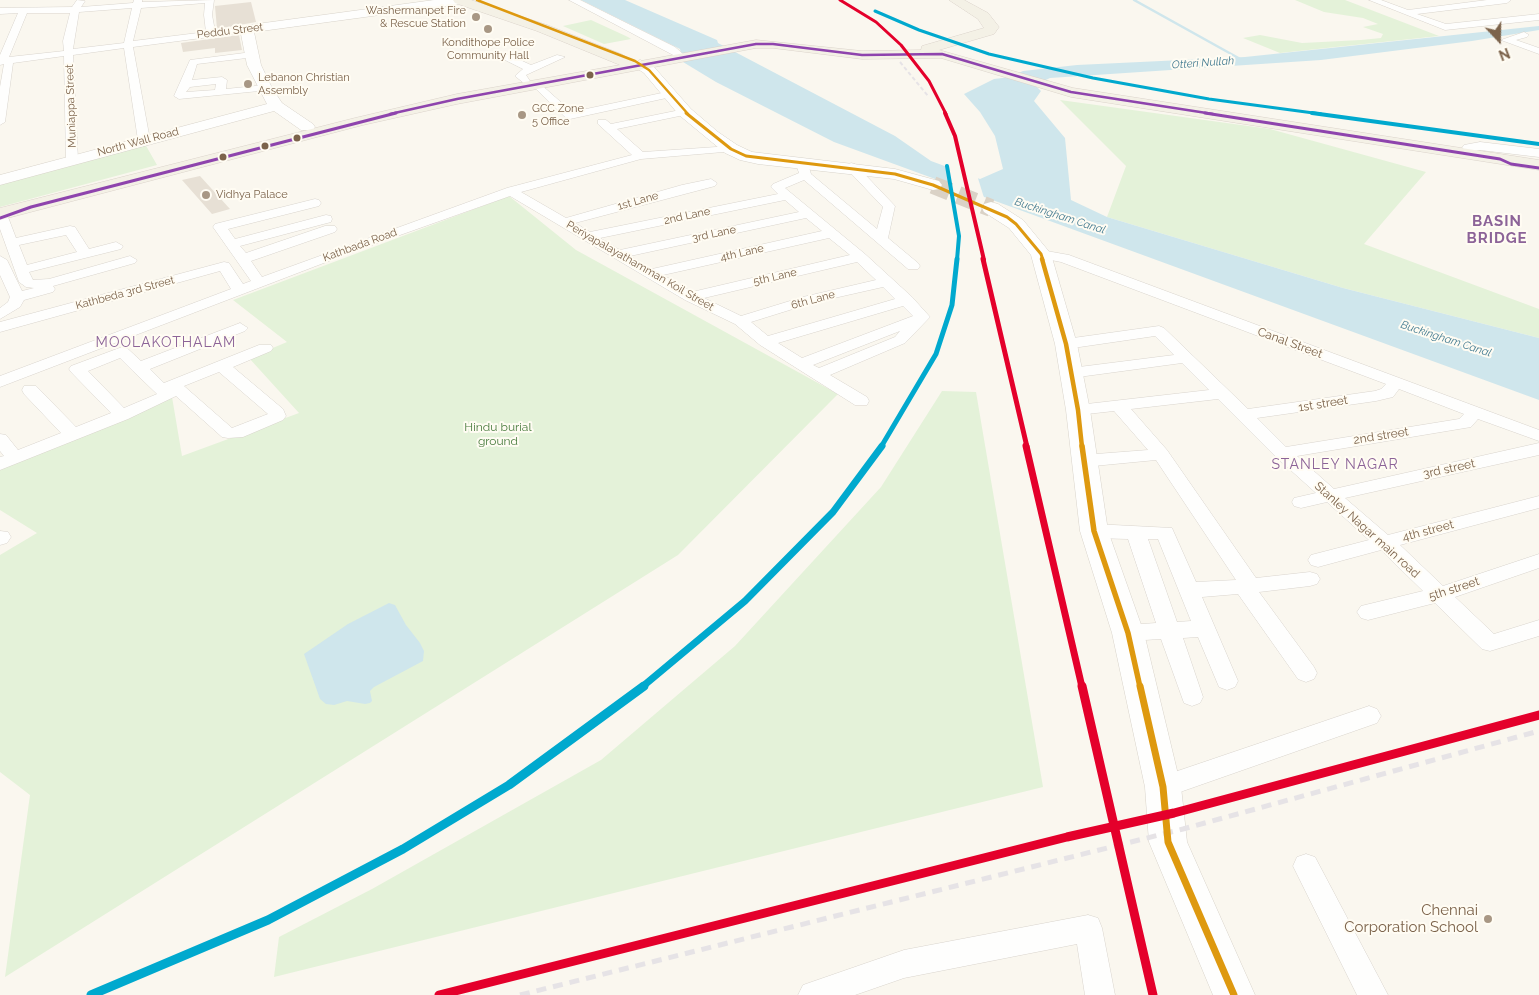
<!DOCTYPE html>
<style>
body{margin:0}
#map{position:relative;width:1539px;height:995px;overflow:hidden;background:#faf7ef;font-family:Raleway,sans-serif}
canvas{display:block}
.north{position:absolute;left:1474px;top:15px;width:50px;height:50px;-webkit-text-stroke:4px #fffcf3;paint-order:stroke;rotate:159deg;font-size:14px;font-weight:700;line-height:20px;text-align:center;color:#7c634b}
.north::after{content:'';display:block;margin:auto;width:18px;height:22px;background:#7c634b;clip-path:polygon(50% 0,100% 100%,50% 72%,0 100%)}
</style>
<div id="map">
<canvas width="1539" height="995"></canvas>
<div class="north">N</div>
</div>
<script>
const context = document.querySelector('canvas').getContext('2d');
context.lineJoin = 'round';
function fill(path, color) { context.fillStyle = color; context.fill(path, 'evenodd'); }
const shape = rows => new Path2D(rows.map(r => 'M' + r).join(''));
function stroke(path, color, width, dash) { context.strokeStyle = color; context.lineWidth = width; context.lineCap = dash ? 'butt' : 'round'; context.setLineDash(dash || []); context.stroke(path); }
function drawText(font, color, halo, rows, align = 'center') {
  context.font = font + ' Raleway,sans-serif'; context.lineWidth = 4; context.setLineDash([]); context.textBaseline = 'middle'; context.strokeStyle = halo; context.fillStyle = color; for (const [text, x, y, turn = 0] of rows) {
    context.save(); context.translate(x, y); context.rotate((+turn || 0) * Math.PI / 180); context.textAlign = isNaN(turn) ? turn : align; if (halo) context.strokeText(text, 0, 0); context.fillText(text, 0, 0); context.restore();
  }
}
fill(shape([
 [1295,0,1345,0,1439,36,1280,53,1243,38,1260,35,1302,43,1361,40,1381,38,1383,34,1363,27,1378,24,1363,18,1324,12],
 [591,20,628,37,631,39,604,44,563,26],
 [1060,100,1270,129,1426,172,1364,244,1539,309,1539,338,1343,288,1107,217,1126,166],
 [145,144,157,165,0,207,0,184],
 [509,196,576,250,838,394,678,555,5,977,30,795,0,772,0,555,37,533,0,510,0,469,172,397,182,456,299,413,249,358,287,342,233,300],
 [942,391,976,392,1043,787,274,977,279,937,372,889,601,760,735,646,881,487]
]), '#e4f2d9');
fill(shape([
 [581,0,625,0,717,40,718,43,895,136,931,161,980,179,1003,169,995,136,980,112,964,94,994,79,1010,77,1023,71,1077,65,1245,57,1539,26,1539,30,1472,41,1321,60,1050,78,1035,85,1041,91,1034,101,1065,138,1071,200,1107,217,1343,288,1539,338,1539,400,834,142,716,82,683,62,680,49],
 [389,603,395,605,406,625,420,643,424,651,423,661,374,687,370,691,372,701,370,703,365,704,347,701,334,705,326,704,320,699,304,654,348,624]
]), '#cfe6ec');
fill(shape([
 [945,164,959,168,960,171,977,175,985,201,951,189]
]), '#faf7ef');
stroke(shape([
 [1134,0,1242,60]
]), '#cfe6ec', 2.5);
fill(shape([
 [251,2,256,22,217,29,215,6],
 [239,35,242,50,215,53,215,48,183,52,181,43],
 [200,176,230,209,212,214,182,180]
]), '#e7e0d5');
stroke(shape([
 [933,185,991,208]
]), '#dad2c6', 18, [18, 9]);
const minor = shape([
 [77,0,85,1,81,7,133,3,134,0,142,0,142,2,214,0,212,15,215,31,247,26,251,29,247,32,133,47,150,140,144,143,138,140,124,48,73,55,78,160,72,164,66,160,64,56,13,63,5,122,0,125,0,87,4,64,0,65,0,55,18,13,0,14,0,8,72,7,77,0],
 [205,3,204,15,206,32,133,41,141,8,205,3],
 [132,8,124,43,73,49,79,12,132,8],
 [27,13,70,13,63,41,64,51,9,57,27,13],
 [569,0,580,0,675,47,683,54,675,56,569,0],
 [1369,0,1381,0,1408,10,1487,0,1511,0,1507,3,1417,14,1446,24,1539,14,1539,20,1445,30,1369,0],
 [1524,32,1529,35,1527,37,1516,40,1539,48,1539,54,1501,40,1524,32],
 [252,52,257,55,255,57,197,64,192,80,222,77,227,80,226,89,265,85,269,86,269,90,179,99,174,96,190,60,252,52],
 [216,84,215,90,186,92,190,87,216,84],
 [501,54,507,54,531,65,557,55,565,57,526,75,530,81,525,84,515,76,523,69,501,58,501,54],
 [537,81,572,112,671,91,676,94,671,97,570,119,566,118,533,86,532,84,537,81],
 [685,109,690,112,689,114,617,129,643,152,731,146,735,147,735,151,641,159,521,192,566,218,682,185,711,179,717,183,715,186,575,223,590,232,778,194,771,187,773,184,799,173,796,164,802,160,808,164,811,174,877,229,883,207,845,167,851,163,855,164,895,206,888,238,918,263,920,266,918,269,908,269,804,180,785,188,865,254,912,297,930,317,905,343,830,375,867,397,869,401,867,405,855,405,760,345,735,324,685,300,510,196,355,251,0,387,0,376,231,289,220,271,0,332,0,322,224,262,229,263,243,284,251,281,213,227,215,224,315,199,319,200,321,203,319,206,228,229,235,239,326,215,331,216,332,219,331,222,240,246,246,253,325,226,335,226,337,229,335,232,251,261,262,277,507,188,632,155,598,124,598,120,606,120,611,124,685,109],
 [785,200,799,212,620,250,600,238,785,200],
 [806,218,822,231,652,269,630,256,806,218],
 [829,238,850,255,692,292,663,275,829,238],
 [857,262,876,280,803,297,741,316,704,298,857,262],
 [883,287,895,299,768,336,751,322,812,303,883,287],
 [903,306,913,316,802,358,778,343,903,306],
 [900,331,895,337,819,368,813,365,900,331],
 [0,214,7,214,8,217,16,238,70,226,75,227,89,249,116,242,123,246,121,249,29,272,33,280,49,279,130,256,137,260,135,263,53,286,55,289,53,292,24,300,20,307,0,319,0,308,8,302,10,297,0,275,0,256,7,260,22,291,34,288,26,287,19,282,0,229,0,214],
 [66,235,77,252,27,265,19,245,66,235],
 [1041,250,1069,255,1539,430,1539,441,1478,419,1471,427,1297,456,1334,489,1539,443,1539,455,1345,498,1388,535,1539,496,1539,508,1400,545,1443,586,1539,554,1539,568,1455,597,1494,634,1539,620,1539,636,1490,651,1482,649,1435,603,1368,620,1361,618,1357,612,1361,606,1423,591,1381,550,1318,567,1311,565,1308,560,1311,555,1369,540,1327,502,1301,508,1294,506,1292,502,1294,498,1316,493,1276,457,1218,399,1131,409,1167,450,1256,578,1310,572,1317,574,1320,579,1317,584,1310,586,1259,592,1314,667,1317,673,1314,679,1306,682,1298,679,1238,594,1202,597,1238,681,1235,687,1227,690,1219,687,1198,637,1183,638,1203,697,1200,703,1192,706,1184,703,1161,639,1128,641,1120,639,1117,633,1120,627,1128,625,1156,623,1128,539,1094,538,1087,536,1084,531,1087,526,1094,524,1172,528,1196,582,1236,580,1156,460,1083,467,1077,465,1074,461,1077,457,1083,455,1148,450,1114,411,1078,415,1072,414,1070,410,1072,406,1078,405,1209,390,1182,363,1071,378,1063,373,1071,368,1174,355,1155,336,1066,349,1058,344,1066,339,1159,326,1164,328,1248,409,1375,391,1381,389,1386,384,1061,262,1036,257,1034,254,1041,250],
 [1399,389,1464,414,1459,419,1286,447,1257,418,1376,401,1393,397,1399,389],
 [1148,539,1158,539,1191,621,1177,622,1148,539],
 [240,323,248,328,245,331,150,369,164,383,259,345,271,345,273,348,271,351,233,367,283,409,286,416,283,420,243,437,228,438,222,437,176,396,128,419,0,470,0,457,4,456,0,451,0,434,6,435,18,450,61,433,24,394,22,390,24,386,36,386,76,427,111,413,71,372,69,369,71,366,122,347,128,349,141,361,240,323],
 [120,358,133,371,157,394,124,408,88,371,120,358],
 [219,372,268,414,232,428,184,386,219,372],
 [0,531,8,532,11,537,7,543,0,545,0,531],
 [1369,706,1377,709,1381,716,1377,723,1163,798,1154,795,1151,787,1154,779,1369,706],
 [1306,854,1315,857,1388,995,1357,995,1293,866,1297,857,1306,854],
 [1088,915,1098,918,1102,928,1115,995,1085,995,1077,944,904,978,855,995,798,995,803,985,904,950,1088,915]
]);
const tertiary = shape([
 [1480,142,1539,149,1539,157,1480,150,1469,152,1462,148,1464,145,1480,142]
]);
const secondary = shape([
 [434,0,467,0,461,4,254,32,261,65,272,88,282,103,313,124,315,127,313,130,301,130,274,111,0,185,0,175,267,104,247,65,240,29,242,26,434,0],
 [640,60,654,67,691,109,718,132,737,145,752,152,895,169,939,181,942,185,939,189,933,190,894,179,758,164,740,160,725,153,679,115,644,73,635,67,633,64,640,60],
 [991,202,998,204,1023,220,1051,254,1077,344,1090,410,1108,531,1144,633,1181,787,1187,842,1255,995,1213,995,1149,842,1145,787,1112,633,1080,531,1066,410,1055,344,1031,255,1009,228,984,212,982,208,984,204,991,202]
]);
const primary = shape([
 [453,0,471,0,547,25,621,54,635,62,756,40,862,51,921,50,922,46,984,28,978,19,949,0,964,0,988,13,999,27,994,34,939,50,1073,88,1539,160,1539,170,1071,97,941,58,862,59,773,48,756,48,457,104,363,125,0,220,0,208,355,118,457,94,620,65,537,31,455,3,453,0]
]);
stroke(minor, '#d9d4cd', 1);
stroke(tertiary, '#d9d4cd', 1);
stroke(secondary, '#d8d3ca', 1);
stroke(primary, '#dbd3cb', 1);
fill(minor, '#fefefd');
fill(tertiary, '#fefefd');
fill(secondary, '#fefefd');
fill(primary, '#f4f1e6');
stroke(shape([
 [900,62,928,96]
]), '#e6e3e6', 2, [4, 2.5]);
stroke(shape([
 [947,166,959,236,957,260]
]), '#e6e3e6', 2.5, [5, 3]);
stroke(shape([
 [881,447,936,354,952,305,957,259]
]), '#e6e3e6', 3, [6, 4.5]);
stroke(shape([
 [642,687,745,601,833,512,882,446]
]), '#e6e3e6', 4, [8, 5.5]);
stroke(shape([
 [91,995,268,920,403,849,509,785,644,686],
 [439,995,1067,837,1174,813,1539,715],
 [520,995,1183,829,1539,731]
]), '#e6e3e6', 5, [10, 7]);
stroke(shape([
 [390,114,457,99,756,44,773,44,862,55,942,54,1071,92,1213,114]
]), '#8e44ad', 2.5);
stroke(shape([
 [1205,113,1500,159,1511,164,1539,168],
 [0,218,31,207,396,113]
]), '#8e44ad', 3);
stroke(shape([
 [477,0,635,61,649,70,688,114]
]), '#de990f', 2.5);
stroke(shape([
 [686,113,731,149,746,156,895,174,933,185,1007,217,1016,224,1041,254,1043,260]
]), '#de990f', 3);
stroke(shape([
 [1042,259,1066,344,1078,410,1082,447]
]), '#de990f', 4.5);
stroke(shape([
 [1082,446,1094,531,1128,633,1140,687]
]), '#de990f', 5.5);
stroke(shape([
 [1140,686,1163,787,1168,842,1234,995]
]), '#de990f', 7);
stroke(shape([
 [875,11,919,30,989,54,1093,78,1209,99,1321,114]
]), '#00a9ce', 3);
stroke(shape([
 [1312,113,1539,144],
 [947,166,959,236,957,260]
]), '#00a9ce', 4);
stroke(shape([
 [881,447,936,354,952,305,957,259]
]), '#00a9ce', 5);
stroke(shape([
 [642,687,745,601,833,512,882,446]
]), '#00a9ce', 7);
stroke(shape([
 [91,995,268,920,403,849,509,785,644,686]
]), '#00a9ce', 9);
stroke(shape([
 [840,0,876,22,901,45,929,81,946,114]
]), '#e4002b', 3);
stroke(shape([
 [945,113,955,136,984,260]
]), '#e4002b', 4);
stroke(shape([
 [983,259,1027,447]
]), '#e4002b', 5);
stroke(shape([
 [1026,446,1082,687]
]), '#e4002b', 7);
stroke(shape([
 [1082,686,1153,995],
 [439,995,1067,837,1174,813,1539,715]
]), '#e4002b', 9);
for (const [x, y, r, color] of [
 [476,17,5,"#a89784"],
 [488,29,5,"#a89784"],
 [590,75,4.5,"#7c634b"],
 [248,84,5,"#a89784"],
 [522,115,5,"#a89784"],
 [297,138,4.5,"#7c634b"],
 [265,146,4.5,"#7c634b"],
 [223,157,4.5,"#7c634b"],
 [206,195,5,"#a89784"],
 [1488,919,5,"#a89784"]
]) { const dot = new Path2D(); dot.arc(x, y, r, 0, 2 * Math.PI); context.fillStyle = color; context.fill(dot); stroke(dot, '#fffcf3', 2); }
drawText('11px', '#7c634b', '#fffcf3', [
 ["Washermanpet Fire",466,11,"right"],
 ["& Rescue Station",466,24,"right"],
 ["Kondithope Police",488,43,"center"],
 ["Community Hall",488,56,"center"],
 ["Lebanon Christian",258,78],
 ["Assembly",258,91],
 ["GCC Zone",532,109],
 ["5 Office",532,122],
 ["Vidhya Palace",216,195]
], 'left');
drawText('11px', '#7c634b', '#fffcf3', [
 ["Peddu Street",230,31,-7],
 ["Muniappa Street",71,106,-92],
 ["North Wall Road",138,142,-15],
 ["1st Lane",638,201,-16],
 ["2nd Lane",687,216,-12],
 ["3rd Lane",714,234,-12],
 ["Kathbada Road",360,245,-20],
 ["4th Lane",742,253,-13],
 ["Periyapalayathamman Koil Street",640,266,30],
 ["5th Lane",775,277,-13],
 ["Kathbeda 3rd Street",125,293,-15],
 ["6th Lane",813,300,-15]
]);
drawText('italic 11px', '#427a90', '#fffcf3', [
 ["Otteri Nullah",1203,63,-4],
 ["Buckingham Canal",1060,216,18],
 ["Buckingham Canal",1446,339,18]
]);
drawText('12px', '#7c634b', '#fffcf3', [
 ["Canal Street",1290,343,20],
 ["1st street",1323,404,-9],
 ["2nd street",1381,436,-9],
 ["3rd street",1449,469,-12],
 ["Stanley Nagar main road",1367,530,42],
 ["4th street",1428,531,-15],
 ["5th street",1454,589,-18]
]);
drawText('12px', '#497c3e', '#fffcf3', [
 ["Hindu burial",498,427],
 ["ground",498,441]
]);
context.letterSpacing = '1px';
drawText('14px', '#8c6398', '#fffcf3', [
 ["MOOLAKOTHALAM",166,343],
 ["STANLEY NAGAR",1335,465]
]);
context.letterSpacing = '0px';
context.letterSpacing = '1px';
drawText('bold 15px', '#8c6398', '#fffcf3', [
 ["BASIN",1497,221],
 ["BRIDGE",1497,238]
]);
context.letterSpacing = '0px';
drawText('15px', '#7c634b', '#fffcf3', [
 ["Chennai",1478,910],
 ["Corporation School",1478,927]
], 'right');
</script>
